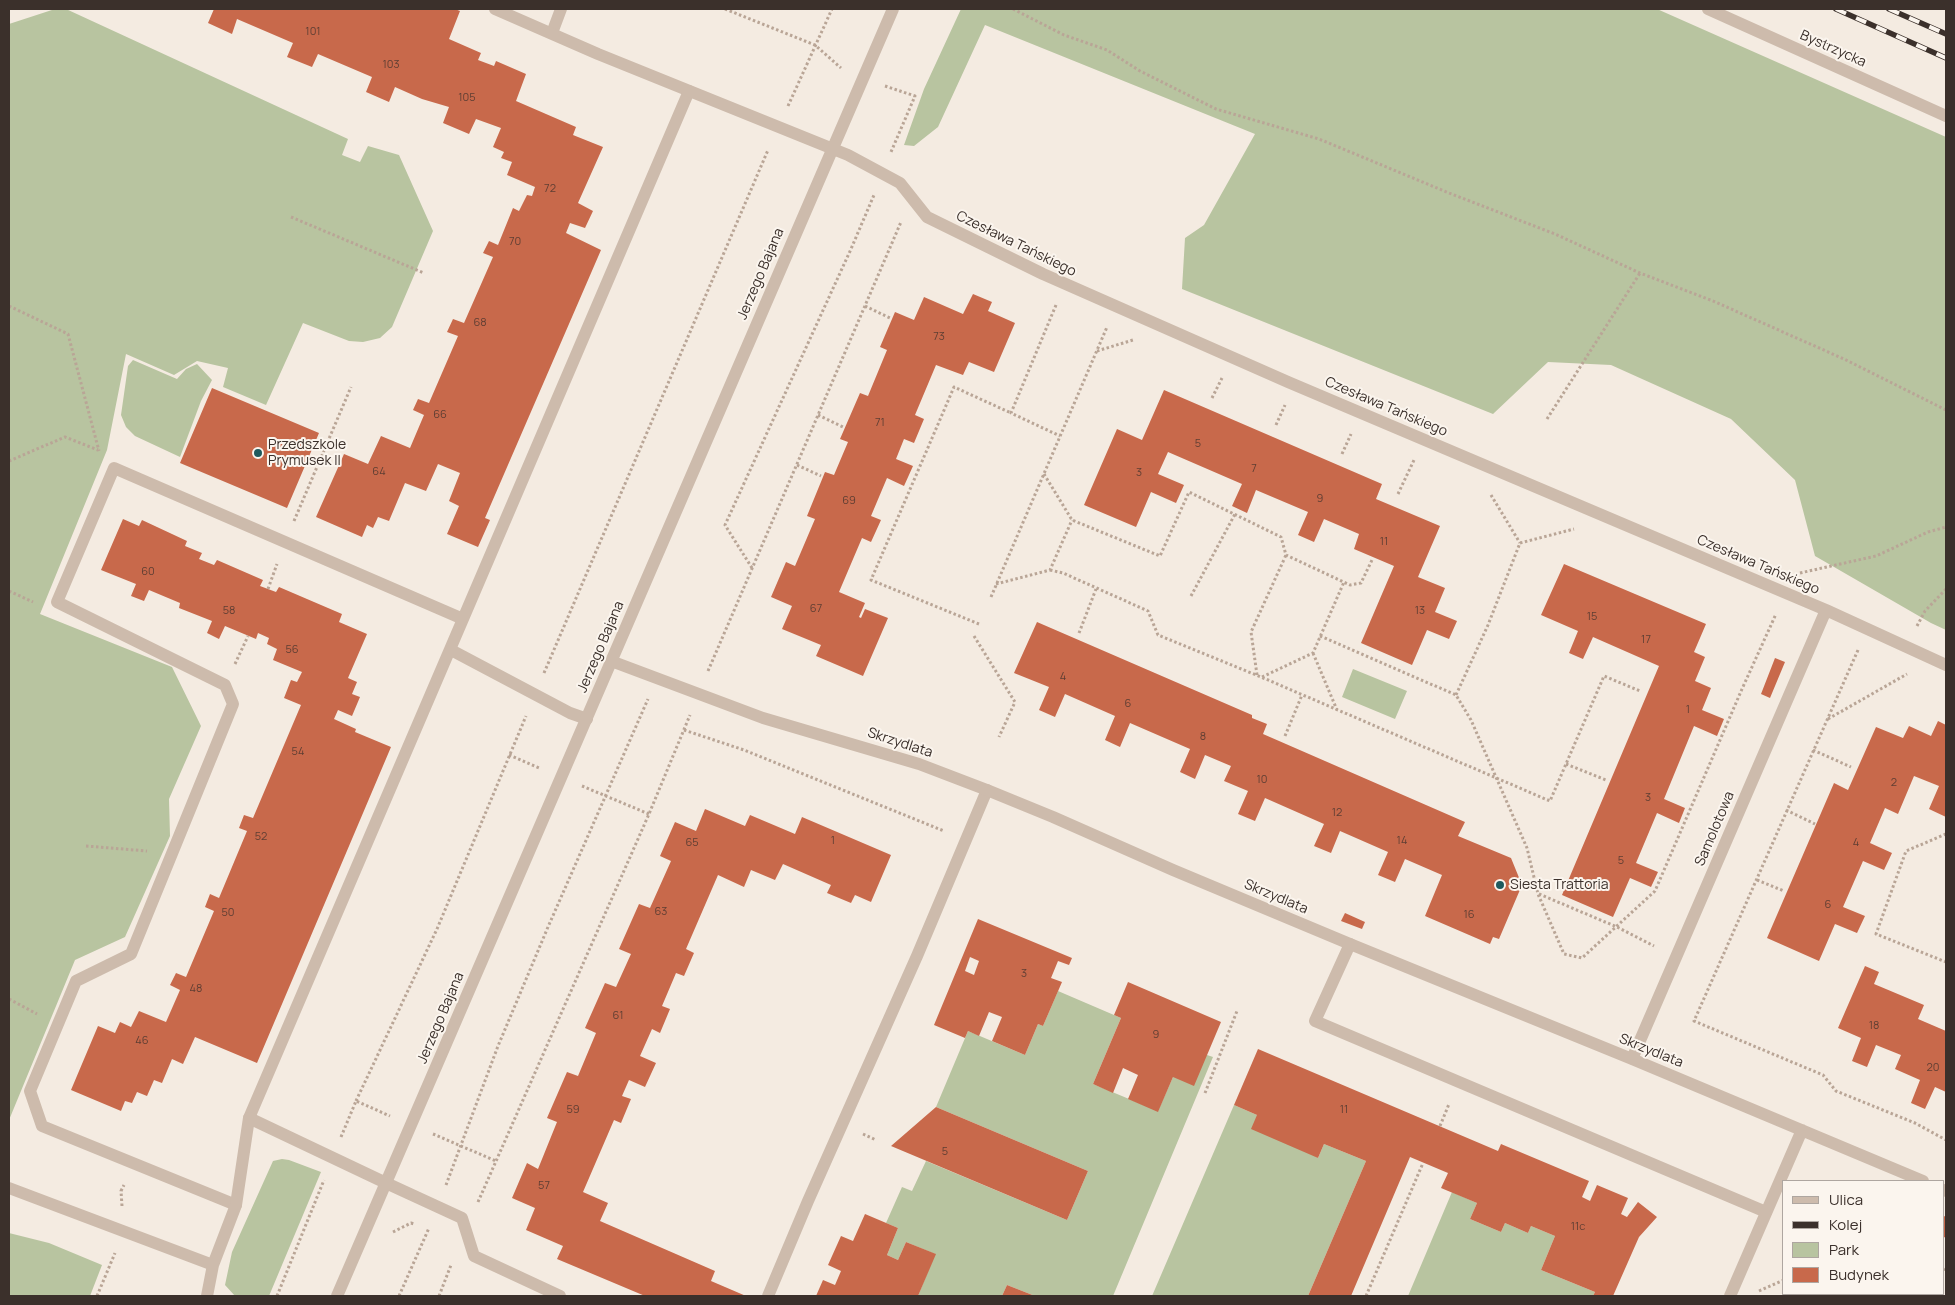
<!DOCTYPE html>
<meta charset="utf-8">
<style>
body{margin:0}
#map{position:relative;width:1955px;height:1305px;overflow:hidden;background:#f4ebe1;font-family:Manrope,sans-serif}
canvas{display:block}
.frame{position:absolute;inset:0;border:10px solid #3b302b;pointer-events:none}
.legend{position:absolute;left:1782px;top:1180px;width:162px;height:115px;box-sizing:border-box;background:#fbf5ee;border:1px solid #aea6a0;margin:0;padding:6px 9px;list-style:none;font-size:15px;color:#3b302b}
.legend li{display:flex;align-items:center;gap:10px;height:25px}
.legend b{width:25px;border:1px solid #aea6a0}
</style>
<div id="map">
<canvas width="1955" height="1305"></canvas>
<div class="frame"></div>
<ul class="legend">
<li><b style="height:6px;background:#cdbbac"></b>Ulica</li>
<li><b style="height:6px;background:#3b302b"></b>Kolej</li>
<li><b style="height:14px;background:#b8c4a0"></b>Park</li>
<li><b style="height:14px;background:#c8694b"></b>Budynek</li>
</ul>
</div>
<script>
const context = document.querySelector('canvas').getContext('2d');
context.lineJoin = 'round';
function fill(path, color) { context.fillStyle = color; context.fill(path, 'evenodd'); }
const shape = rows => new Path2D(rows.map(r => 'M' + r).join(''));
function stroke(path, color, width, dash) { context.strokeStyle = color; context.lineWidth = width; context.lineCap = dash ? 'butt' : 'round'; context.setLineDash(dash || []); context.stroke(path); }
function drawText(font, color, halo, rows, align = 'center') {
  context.font = font + ' Manrope,sans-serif'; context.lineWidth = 4; context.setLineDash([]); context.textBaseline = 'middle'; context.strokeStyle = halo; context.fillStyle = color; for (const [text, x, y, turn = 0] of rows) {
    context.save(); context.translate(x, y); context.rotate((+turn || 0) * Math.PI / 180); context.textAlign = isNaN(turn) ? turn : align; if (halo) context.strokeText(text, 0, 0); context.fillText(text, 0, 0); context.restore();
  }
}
fill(shape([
 [55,9,66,9,348,139,342,155,360,162,368,146,399,155,433,231,392,327,380,338,363,342,349,341,303,323,266,405,223,387,228,368,197,361,174,375,126,354,107,450,40,614,172,667,201,726,169,799,170,836,125,937,75,960,9,1120,9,24],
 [961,9,1657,9,1946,137,1946,630,1931,623,1815,556,1795,480,1731,419,1611,365,1548,362,1493,414,1182,289,1185,238,1204,225,1255,134,985,25,938,127,914,146,904,145,924,89],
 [133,360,177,379,186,369,197,364,212,380,201,401,180,457,135,436,126,427,121,415,128,366],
 [1353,669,1407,691,1395,719,1342,697],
 [1058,991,1121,1018,1093,1084,1158,1111,1173,1077,1207,1055,1213,1057,1113,1296,1035,1296,1007,1285,1002,1296,918,1296,935,1254,906,1242,898,1260,887,1255,898,1228,886,1223,902,1187,912,1191,926,1161,1067,1220,1088,1171,936,1107,968,1031,1025,1055,1038,1024,1043,1026],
 [1234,1105,1257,1115,1318,1158,1324,1144,1366,1161,1308,1296,1152,1296],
 [282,1159,289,1160,321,1172,269,1296,235,1296,225,1285,232,1252,273,1161],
 [1452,1192,1477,1203,1470,1219,1501,1232,1505,1223,1528,1233,1531,1226,1555,1236,1541,1270,1595,1292,1593,1296,1408,1296],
 [9,1233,49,1243,102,1265,90,1296,9,1296]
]), '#b8c4a0');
fill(shape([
 [214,9,455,9,460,11,449,39,481,53,478,60,494,66,496,61,526,74,516,101,576,127,573,135,603,147,578,203,593,211,585,228,570,223,566,233,601,250,485,518,490,520,478,547,447,534,459,506,449,501,460,473,438,464,426,491,405,483,389,521,378,517,373,528,367,525,362,537,316,517,344,454,368,464,381,436,410,448,424,415,413,410,418,399,429,403,458,336,447,332,453,319,464,323,493,257,483,253,489,241,498,245,513,208,519,211,527,195,532,196,535,187,507,175,512,162,501,158,504,152,493,147,501,128,476,119,469,134,443,123,449,107,422,99,395,87,389,102,366,92,372,77,318,54,312,67,287,57,293,43,237,19,232,34,208,23],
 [973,294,992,302,988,311,1015,323,994,372,969,362,963,375,936,365,915,415,924,419,914,443,904,439,896,459,913,466,904,486,887,478,871,516,881,520,871,542,862,538,839,592,865,603,859,617,861,618,865,609,888,618,863,676,816,656,821,645,782,629,792,606,771,597,786,562,795,566,815,519,807,516,825,472,834,475,848,442,840,439,860,393,868,396,887,350,880,347,895,312,914,320,924,297,963,314],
 [212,388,319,433,287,508,180,463],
 [1164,390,1382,484,1376,499,1440,526,1418,577,1445,588,1435,612,1457,621,1449,639,1427,630,1412,665,1361,643,1394,566,1354,549,1359,534,1324,519,1314,542,1298,535,1308,512,1256,490,1247,513,1232,506,1242,484,1168,452,1158,474,1184,485,1176,503,1151,492,1136,527,1084,505,1117,429,1142,440],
 [123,519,139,526,142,520,187,541,185,546,202,553,199,559,214,565,217,560,263,580,260,586,276,592,279,587,342,614,339,622,367,634,348,678,357,682,352,694,360,697,352,716,338,710,334,719,356,729,355,732,391,747,257,1063,195,1037,183,1064,172,1059,162,1083,154,1080,147,1096,137,1092,132,1103,125,1101,121,1111,71,1090,98,1026,115,1033,120,1022,131,1027,139,1011,166,1022,180,990,170,985,176,973,186,977,214,911,205,907,210,894,219,898,247,831,239,828,244,815,253,818,301,705,284,698,291,680,297,682,302,672,273,660,277,649,267,644,269,638,258,633,256,639,225,626,219,639,207,633,212,621,179,608,180,603,149,590,144,601,131,596,136,584,101,570],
 [1564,564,1706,624,1694,652,1705,657,1695,681,1711,688,1702,710,1724,719,1717,736,1694,726,1664,799,1685,808,1679,823,1657,813,1636,863,1658,872,1651,887,1630,878,1613,917,1562,895,1659,666,1593,637,1583,659,1569,653,1578,631,1541,615],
 [1037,622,1252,715,1252,718,1267,724,1263,734,1465,822,1458,836,1511,858,1522,885,1499,939,1493,937,1490,944,1425,916,1442,875,1405,859,1395,882,1378,875,1388,852,1340,831,1331,853,1314,846,1324,824,1265,798,1255,821,1238,814,1248,791,1224,781,1231,766,1205,755,1195,779,1180,772,1190,749,1130,723,1120,747,1105,740,1115,716,1065,694,1055,717,1039,710,1049,687,1014,673],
 [1775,658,1785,662,1770,698,1761,694],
 [1938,721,1946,725,1946,817,1929,809,1939,786,1914,776,1898,814,1885,808,1870,843,1892,853,1884,870,1863,861,1843,907,1865,916,1857,933,1835,924,1819,961,1767,938,1834,783,1848,790,1876,727,1903,738,1909,726,1931,736],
 [705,809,745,826,750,815,795,834,802,817,891,855,871,902,855,895,851,903,827,893,831,885,783,864,775,880,751,870,744,887,718,875,686,949,694,953,684,976,676,973,662,1006,670,1009,660,1033,652,1029,640,1056,656,1063,645,1087,629,1080,622,1096,631,1099,621,1123,614,1120,583,1192,608,1203,600,1221,715,1271,711,1281,746,1296,645,1296,557,1259,563,1246,526,1230,535,1208,512,1198,527,1163,538,1169,557,1122,547,1118,567,1072,578,1076,596,1033,585,1028,605,983,616,987,631,954,619,949,639,904,650,908,671,861,660,856,675,822,696,831],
 [1345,913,1365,922,1362,929,1341,921],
 [978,919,1072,958,1069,965,1058,961,1051,978,1062,982,1043,1026,1038,1024,1025,1055,992,1041,1002,1017,989,1012,979,1036,968,1031,965,1038,934,1025],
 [970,957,979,961,974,975,965,971],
 [1865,966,1879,972,1874,984,1924,1005,1918,1019,1946,1031,1946,1092,1935,1087,1925,1109,1911,1103,1920,1080,1895,1069,1901,1055,1876,1045,1867,1067,1852,1061,1861,1038,1838,1028],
 [1128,982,1221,1022,1194,1086,1173,1077,1158,1112,1128,1099,1138,1075,1123,1068,1113,1093,1093,1084,1121,1018,1114,1015],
 [1258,1049,1498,1151,1501,1144,1589,1181,1582,1197,1590,1201,1597,1185,1628,1198,1621,1214,1627,1217,1638,1202,1657,1217,1639,1237,1613,1296,1593,1296,1595,1292,1541,1270,1555,1236,1531,1226,1528,1233,1505,1223,1501,1232,1470,1219,1477,1203,1441,1188,1448,1173,1410,1157,1351,1296,1308,1296,1366,1161,1324,1144,1318,1158,1251,1129,1257,1115,1234,1105],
 [936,1107,1088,1171,1067,1220,891,1146],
 [865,1214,898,1228,887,1255,898,1260,906,1242,936,1254,918,1296,816,1296,823,1280,835,1285,841,1271,828,1265,841,1236,853,1241],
 [1944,1216,1946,1217,1946,1238,1944,1237],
 [1007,1285,1035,1296,1002,1296],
 [1834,1294,1856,1294,1861,1296,1833,1296]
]), '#c8694b');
stroke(shape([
 [725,9,815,45,841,68],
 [1013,9,1064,35,1107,50,1140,71,1216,109,1319,139,1449,193,1555,234,1640,273,1713,301,1844,359,1946,410],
 [885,86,915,96,891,152],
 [788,106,832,9],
 [291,217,424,273],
 [1056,305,1011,413,1060,436],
 [9,306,68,334,99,451],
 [865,306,890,318],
 [1097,351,1133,340],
 [1212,398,1222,378],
 [818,415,843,427],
 [1547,419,1640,273],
 [1276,425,1285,405],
 [1342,454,1351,434],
 [9,461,65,437,98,450],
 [797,465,821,476],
 [1044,474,1072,520,1160,556,1189,492,1281,537,1286,555,1350,585,1361,583,1372,560],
 [1398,494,1414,460],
 [1491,495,1520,543],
 [294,521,351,387],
 [752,568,725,525,851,249,874,195],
 [1050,570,1063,573,1148,611,1158,635,1261,677,1550,801,1604,676,1640,691],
 [1800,573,1876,556,1928,532,1946,527],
 [996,584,1050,570,1072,520],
 [268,589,277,564],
 [9,591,33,602],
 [1191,596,1235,514],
 [991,597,1107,327],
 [979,624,871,580,954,387,1011,413],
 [1917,626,1925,611,1946,589],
 [1079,633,1096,589],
 [974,636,1015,702,999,737],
 [1320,636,1456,695,1471,720,1527,848,1538,894,1564,954,1582,958,1655,891,1742,689,1776,614],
 [1858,650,1694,1021,1823,1075,1836,1091,1915,1123,1946,1140],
 [1313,653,1337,710],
 [235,664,248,636],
 [708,671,901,222],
 [544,673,768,150],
 [1257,675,1251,632,1286,555],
 [1262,677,1313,653,1344,582],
 [1456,695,1488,625,1520,543,1574,529],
 [1828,719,1907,674],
 [684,730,744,750,944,831],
 [1285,736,1302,695],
 [1813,750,1851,767],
 [509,755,539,768],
 [1566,764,1606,780],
 [582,786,649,814],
 [1786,810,1815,824],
 [1946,834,1906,851,1876,934,1946,962],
 [86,846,147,851],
 [1757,880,1784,891],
 [1539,894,1617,927,1654,946],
 [9,999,37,1014],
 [1205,1093,1237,1011],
 [356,1101,437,929,526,716],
 [1440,1126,1449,1104],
 [433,1134,496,1161],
 [863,1134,876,1140],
 [341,1137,356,1101,390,1116],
 [446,1185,498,1046,548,927,648,699],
 [478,1202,649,814,690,715],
 [122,1206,121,1191,124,1185],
 [393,1232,411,1223,414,1224],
 [1944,1269,1946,1270],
 [1759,1291,1784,1280],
 [97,1296,115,1253],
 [277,1296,324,1180],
 [399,1296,429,1228],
 [439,1296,451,1265],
 [1366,1296,1423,1163]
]), '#b9a596', 3, [2.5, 2.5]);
stroke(shape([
 [552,33,561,9],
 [463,619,689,91],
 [451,650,570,713,587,719],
 [1350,944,1315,1021,1766,1212],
 [386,1183,462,1218,474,1256,560,1296],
 [236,1205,42,1126,30,1091,76,981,131,954,233,704,225,685,57,602,114,468,463,619,249,1118],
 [768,1296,808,1201,917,956,987,790]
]), '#cdbbac', 12);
stroke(shape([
 [495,9,598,54,848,155,900,183,927,217,1043,274,1288,382,1826,610,1946,665],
 [611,661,763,718,919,764,987,790,1053,817,1173,870,1350,944,1632,1059,1923,1181],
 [1632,1059,1826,610],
 [9,1188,213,1265,236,1205,249,1118,386,1183],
 [1944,1190,1946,1191],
 [207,1296,213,1265],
 [337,1296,893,9],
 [1730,1296,1802,1130]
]), '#cdbbac', 12);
stroke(shape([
 [1708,9,1946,116]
]), '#cdbbac', 12);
const rail = shape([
 [1836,9,1946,58],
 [1889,9,1946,34]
]);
stroke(rail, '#3b302b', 5.5);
stroke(rail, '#fbf5ee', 4, [11]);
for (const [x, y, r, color] of [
 [258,453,5,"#1f5a5e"],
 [1500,885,5,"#1f5a5e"]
]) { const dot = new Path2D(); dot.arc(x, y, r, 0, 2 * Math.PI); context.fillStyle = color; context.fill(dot); stroke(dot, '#fbf5ee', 2); }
drawText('11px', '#5e3e33', null, [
 ["101",313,32],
 ["103",391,65],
 ["105",467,98],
 ["72",550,189],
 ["70",515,242],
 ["68",480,323],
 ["73",939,337],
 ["66",440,415],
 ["71",880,423],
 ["5",1198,444],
 ["7",1254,469],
 ["64",379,472],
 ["3",1139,473],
 ["9",1320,499],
 ["69",849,501],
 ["11",1384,542],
 ["60",148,572],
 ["67",816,609],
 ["58",229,611],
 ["13",1420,611],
 ["15",1592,617],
 ["17",1646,640],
 ["56",292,650],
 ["4",1063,677],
 ["6",1128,704],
 ["1",1688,710],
 ["8",1203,737],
 ["54",298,752],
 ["10",1262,780],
 ["2",1894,783],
 ["3",1648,798],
 ["12",1337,813],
 ["52",261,837],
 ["1",833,841],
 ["14",1402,841],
 ["65",692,843],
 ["4",1856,843],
 ["5",1621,861],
 ["6",1828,905],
 ["63",661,912],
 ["50",228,913],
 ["16",1469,915],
 ["3",1024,974],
 ["48",196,989],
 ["61",618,1016],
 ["18",1874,1026],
 ["9",1156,1035],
 ["46",142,1041],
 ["20",1933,1068],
 ["59",573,1110],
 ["11",1344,1110],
 ["5",945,1152],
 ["57",544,1186],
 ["11c",1578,1227]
]);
drawText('14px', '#3b302b', '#fbf5ee', [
 ["Bystrzycka",1833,49,24],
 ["Czesława Tańskiego",1016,244,26],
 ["Jerzego Bajana",761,274,-67],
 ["Czesława Tańskiego",1386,407,23],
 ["Czesława Tańskiego",1758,565,23],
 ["Jerzego Bajana",601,647,-67],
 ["Skrzydlata",900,743,18],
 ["Samolotowa",1715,829,-67],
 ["Skrzydlata",1276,897,23],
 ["Jerzego Bajana",441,1018,-67],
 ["Skrzydlata",1651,1051,22]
]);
drawText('14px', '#3b302b', '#fbf5ee', [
 ["Przedszkole",268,445],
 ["Prymusek II",268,461],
 ["Siesta Trattoria",1510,885]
], 'left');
</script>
